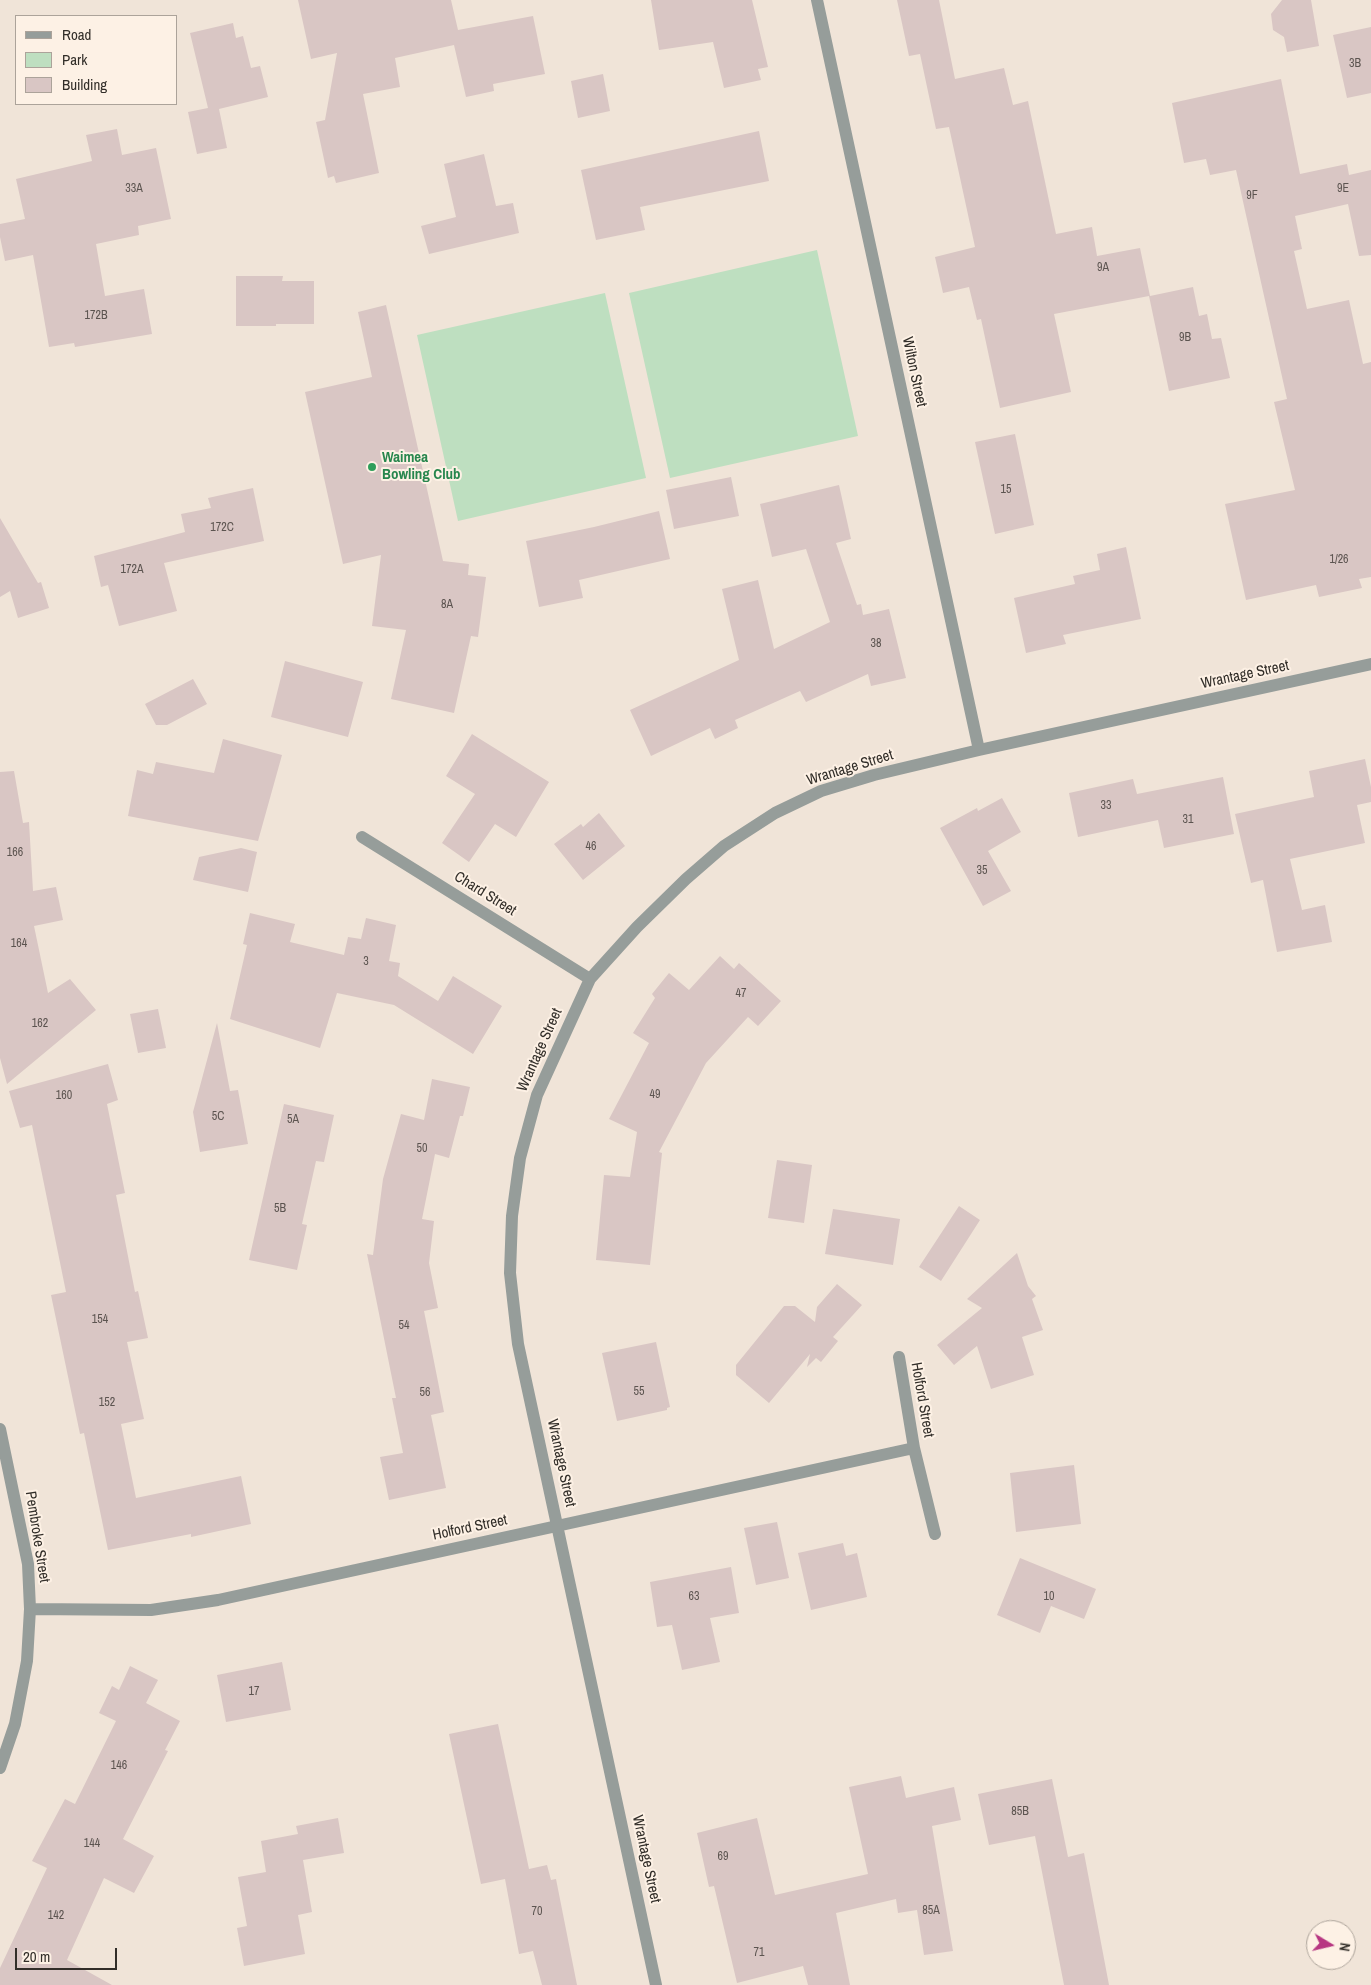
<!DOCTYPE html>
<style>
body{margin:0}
#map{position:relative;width:1371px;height:1985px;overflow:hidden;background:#f0e4d8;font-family:"Archivo Narrow",sans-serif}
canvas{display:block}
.legend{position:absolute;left:15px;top:15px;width:162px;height:90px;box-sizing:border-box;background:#fdf1e5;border:1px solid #aca39a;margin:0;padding:6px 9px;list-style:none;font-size:15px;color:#322e29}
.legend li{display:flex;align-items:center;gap:10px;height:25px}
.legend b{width:25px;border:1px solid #aca39a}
.north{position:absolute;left:1306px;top:1920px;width:50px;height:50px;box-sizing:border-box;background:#fdf1e5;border:1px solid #aca39a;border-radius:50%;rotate:99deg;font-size:14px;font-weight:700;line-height:20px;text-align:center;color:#322e29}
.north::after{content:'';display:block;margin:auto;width:18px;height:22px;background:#b73782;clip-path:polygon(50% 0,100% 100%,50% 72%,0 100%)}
.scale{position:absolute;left:15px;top:1948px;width:102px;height:22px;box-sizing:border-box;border:2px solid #322e29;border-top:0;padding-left:6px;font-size:15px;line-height:18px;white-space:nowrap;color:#322e29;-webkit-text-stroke:4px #fdf1e5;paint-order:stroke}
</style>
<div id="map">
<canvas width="1371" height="1985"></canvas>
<ul class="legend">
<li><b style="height:6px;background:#969d9a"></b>Road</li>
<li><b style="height:14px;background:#bedfc0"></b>Park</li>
<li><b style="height:14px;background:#d9c6c4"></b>Building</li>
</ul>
<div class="north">N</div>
<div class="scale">20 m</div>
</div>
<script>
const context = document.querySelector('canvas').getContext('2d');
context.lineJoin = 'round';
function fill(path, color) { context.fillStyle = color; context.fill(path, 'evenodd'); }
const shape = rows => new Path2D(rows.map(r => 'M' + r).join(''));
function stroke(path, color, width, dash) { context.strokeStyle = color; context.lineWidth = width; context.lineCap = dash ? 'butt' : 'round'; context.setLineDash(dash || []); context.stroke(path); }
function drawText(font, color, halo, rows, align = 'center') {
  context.font = font + ' "Archivo Narrow",sans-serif'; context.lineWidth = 4; context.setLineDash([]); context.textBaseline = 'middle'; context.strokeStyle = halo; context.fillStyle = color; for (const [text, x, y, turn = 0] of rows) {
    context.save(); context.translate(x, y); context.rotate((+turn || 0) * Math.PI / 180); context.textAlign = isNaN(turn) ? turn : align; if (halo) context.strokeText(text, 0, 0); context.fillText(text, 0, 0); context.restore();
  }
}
fill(shape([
 [817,250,858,436,670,478,629,293],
 [605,293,646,478,458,521,417,335]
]), '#bedfc0');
fill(shape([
 [298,0,451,0,458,30,533,16,545,74,493,84,494,91,466,97,454,45,395,58,400,87,363,94,379,173,336,183,334,176,328,178,316,122,325,120,337,53,311,59],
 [651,0,752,0,768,67,758,69,761,80,724,88,713,42,659,50],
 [897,0,939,0,955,79,1004,68,1013,105,1028,101,1056,234,1092,227,1097,256,1140,248,1150,296,1193,287,1199,316,1207,314,1212,339,1221,338,1230,378,1169,391,1149,296,1054,314,1071,392,1000,408,981,319,977,320,969,287,943,293,935,257,975,247,949,127,936,129,920,54,909,56],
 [1282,0,1311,0,1319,46,1287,52,1284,37,1273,30,1271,14],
 [233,23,236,38,243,36,251,68,260,66,268,97,219,109,227,148,197,154,188,112,208,108,190,33],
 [1371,27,1371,93,1347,98,1333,35],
 [603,74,610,111,578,118,571,81],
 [1281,79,1300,174,1347,164,1349,175,1371,170,1371,255,1359,256,1348,204,1295,216,1302,249,1294,251,1307,309,1349,300,1363,364,1371,362,1371,577,1359,579,1362,588,1319,597,1316,585,1246,600,1225,504,1295,490,1274,402,1287,399,1236,170,1210,175,1206,159,1184,163,1172,103],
 [117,129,122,155,156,148,171,219,138,226,139,235,96,244,105,296,144,289,152,334,75,347,74,343,49,347,33,255,5,261,0,237,0,224,25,219,16,179,92,161,86,135],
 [759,131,769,181,640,207,645,230,596,240,581,170],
 [484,154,496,206,513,203,519,233,429,254,421,226,456,217,444,164],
 [236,276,283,276,282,281,314,281,314,324,276,324,276,326,236,326],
 [386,305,443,561,469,564,468,575,486,577,478,637,471,636,454,713,391,699,406,630,372,626,381,555,343,564,305,392,372,377,358,312],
 [1015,434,1034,525,995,534,975,442],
 [731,477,739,516,674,529,666,490],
 [839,485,851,539,836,543,857,605,861,604,863,615,889,609,906,678,871,686,868,674,806,702,800,691,735,720,738,728,715,739,710,728,651,756,630,710,739,660,722,589,758,580,774,649,830,622,806,549,772,557,760,504],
 [253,488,264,541,164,563,177,611,119,626,108,585,101,587,94,556,185,532,181,514,211,508,208,498],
 [659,511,670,559,579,580,583,598,539,607,526,541,594,527],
 [0,518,38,583,41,582,49,608,18,618,10,591,0,597],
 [1126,547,1141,619,1063,635,1066,644,1026,653,1014,598,1075,584,1073,576,1100,570,1097,554],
 [285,661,363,682,348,737,271,717],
 [193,679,207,704,167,725,156,725,145,704],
 [472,734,549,782,516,837,495,824,469,862,442,843,475,794,446,776],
 [223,739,282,755,258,841,128,816,137,770,153,774,156,762,214,773],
 [1365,759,1371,787,1371,802,1357,805,1365,843,1290,859,1302,910,1325,905,1332,942,1277,952,1263,880,1251,883,1235,814,1314,797,1309,771],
 [14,771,23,823,29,822,33,891,56,887,63,920,34,926,48,993,70,979,96,1010,7,1084,0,1058,0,772],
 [1223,777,1234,834,1164,848,1158,820,1078,837,1069,793,1133,779,1137,794],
 [1002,798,1021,832,988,851,1011,891,983,906,940,828,977,808,978,811],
 [599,813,625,846,583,880,554,844,581,824,583,827],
 [241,848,257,852,248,892,193,880,199,857],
 [250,913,295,924,290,942,344,955,348,937,361,939,366,918,396,925,389,961,400,963,398,976,438,1001,453,976,502,1006,473,1054,394,1005,337,993,320,1048,230,1019,247,945,243,944],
 [720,956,734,969,739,963,781,1001,758,1026,748,1017,706,1063,659,1152,662,1153,650,1265,596,1260,604,1175,630,1177,637,1132,609,1119,649,1043,633,1033,655,998,652,994,669,973,689,990],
 [158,1009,166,1048,138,1053,130,1014],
 [217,1023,230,1091,238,1090,248,1144,200,1152,193,1112],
 [108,1064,118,1100,107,1104,125,1193,116,1195,135,1292,138,1291,148,1338,127,1342,144,1419,121,1424,136,1498,241,1476,251,1524,191,1537,191,1534,108,1550,84,1433,80,1434,51,1295,66,1292,32,1125,20,1128,9,1091],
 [432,1079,470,1087,463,1116,460,1116,449,1158,435,1154,422,1219,434,1221,429,1263,438,1308,424,1311,444,1412,431,1415,446,1488,389,1500,380,1457,403,1453,392,1398,396,1398,367,1254,373,1255,383,1179,401,1114,424,1120],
 [284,1104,334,1115,324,1162,316,1161,302,1224,307,1225,297,1270,249,1260],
 [777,1160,812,1165,804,1223,768,1218],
 [959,1206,980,1220,941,1281,919,1267],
 [833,1209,900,1219,893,1265,825,1254],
 [1017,1253,1028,1286,1036,1296,1032,1299,1043,1330,1022,1337,1034,1375,991,1389,977,1346,954,1365,937,1345,982,1308,967,1299],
 [837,1284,862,1305,833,1337,838,1341,821,1362,816,1358,807,1367,810,1354,769,1403,736,1375,736,1365,784,1306,795,1306,815,1322,817,1307],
 [656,1342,670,1407,667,1408,667,1410,617,1421,602,1353],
 [1074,1465,1081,1524,1016,1532,1010,1473],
 [777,1522,789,1578,756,1585,744,1528],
 [843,1543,846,1556,857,1553,867,1597,811,1610,798,1553],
 [1020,1558,1096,1589,1084,1619,1051,1606,1040,1633,997,1615],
 [731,1567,739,1613,710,1618,720,1662,682,1670,672,1625,657,1627,650,1582],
 [282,1662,291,1710,226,1722,217,1675],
 [130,1666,158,1680,146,1703,180,1721,165,1750,168,1751,123,1839,154,1856,134,1893,104,1878,67,1960,112,1985,0,1985,0,1968,47,1868,32,1861,65,1799,75,1804,116,1721,99,1713,112,1686,119,1690],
 [498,1724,529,1869,547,1865,551,1880,556,1879,577,1985,542,1985,533,1951,519,1954,505,1879,481,1884,449,1734],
 [901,1776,906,1798,954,1787,961,1820,932,1826,953,1951,924,1955,917,1910,898,1913,896,1899,836,1913,850,1985,808,1985,803,1966,737,1983,714,1886,709,1887,697,1833,757,1818,775,1895,868,1874,849,1787],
 [1052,1779,1068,1857,1084,1853,1109,1985,1064,1985,1035,1836,989,1845,978,1794],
 [338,1818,344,1853,303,1860,312,1912,298,1915,305,1954,244,1966,237,1928,247,1926,238,1877,266,1872,261,1841,298,1834,296,1826]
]), '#d9c6c4');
stroke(shape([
 [817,0,979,750],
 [362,837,590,979],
 [899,1357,914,1448,935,1534],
 [0,1429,28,1564,30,1609,27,1661,15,1724,0,1768],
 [30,1609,151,1610,218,1600,914,1448],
 [656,1985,518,1344,510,1273,512,1216,520,1158,537,1095,590,979,637,927,686,879,724,846,775,813,821,791,874,775,979,750,1371,664]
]), '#969d9a', 12);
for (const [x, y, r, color] of [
 [372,467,5,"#2e9e5b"]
]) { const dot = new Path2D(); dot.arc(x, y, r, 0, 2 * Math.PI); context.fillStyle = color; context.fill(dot); stroke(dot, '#fdf1e5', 2); }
drawText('12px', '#5c5450', null, [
 ["3B",1355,64],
 ["33A",134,189],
 ["9E",1343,189],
 ["9F",1252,196],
 ["9A",1103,268],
 ["172B",96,316],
 ["9B",1185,338],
 ["15",1006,490],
 ["172C",222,528],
 ["1/26",1339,560],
 ["172A",132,570],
 ["8A",447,605],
 ["38",876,644],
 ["33",1106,806],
 ["31",1188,820],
 ["46",591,847],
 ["166",15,853],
 ["35",982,871],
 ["164",19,944],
 ["3",366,962],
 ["47",741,994],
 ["162",40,1024],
 ["49",655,1095],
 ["160",64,1096],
 ["5C",218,1117],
 ["5A",293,1120],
 ["50",422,1149],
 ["5B",280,1209],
 ["154",100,1320],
 ["54",404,1326],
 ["55",639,1392],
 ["56",425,1393],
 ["152",107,1403],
 ["63",694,1597],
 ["10",1049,1597],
 ["17",254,1692],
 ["146",119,1766],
 ["85B",1020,1812],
 ["144",92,1844],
 ["69",723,1857],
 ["85A",931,1911],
 ["70",537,1912],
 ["142",56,1916],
 ["71",759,1953]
]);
drawText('15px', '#322e29', '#fdf1e5', [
 ["Wilton Street",914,372,78],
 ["Wrantage Street",1245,675,-12],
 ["Wrantage Street",850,768,-17],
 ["Chard Street",485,894,32],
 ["Wrantage Street",540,1050,-66],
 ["Holford Street",922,1400,80],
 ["Wrantage Street",561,1463,78],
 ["Holford Street",470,1528,-12],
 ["Pembroke Street",37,1537,81],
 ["Wrantage Street",646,1859,78]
]);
drawText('bold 15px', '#27864d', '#fdf1e5', [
 ["Waimea",382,458],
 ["Bowling Club",382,475]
], 'left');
</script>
